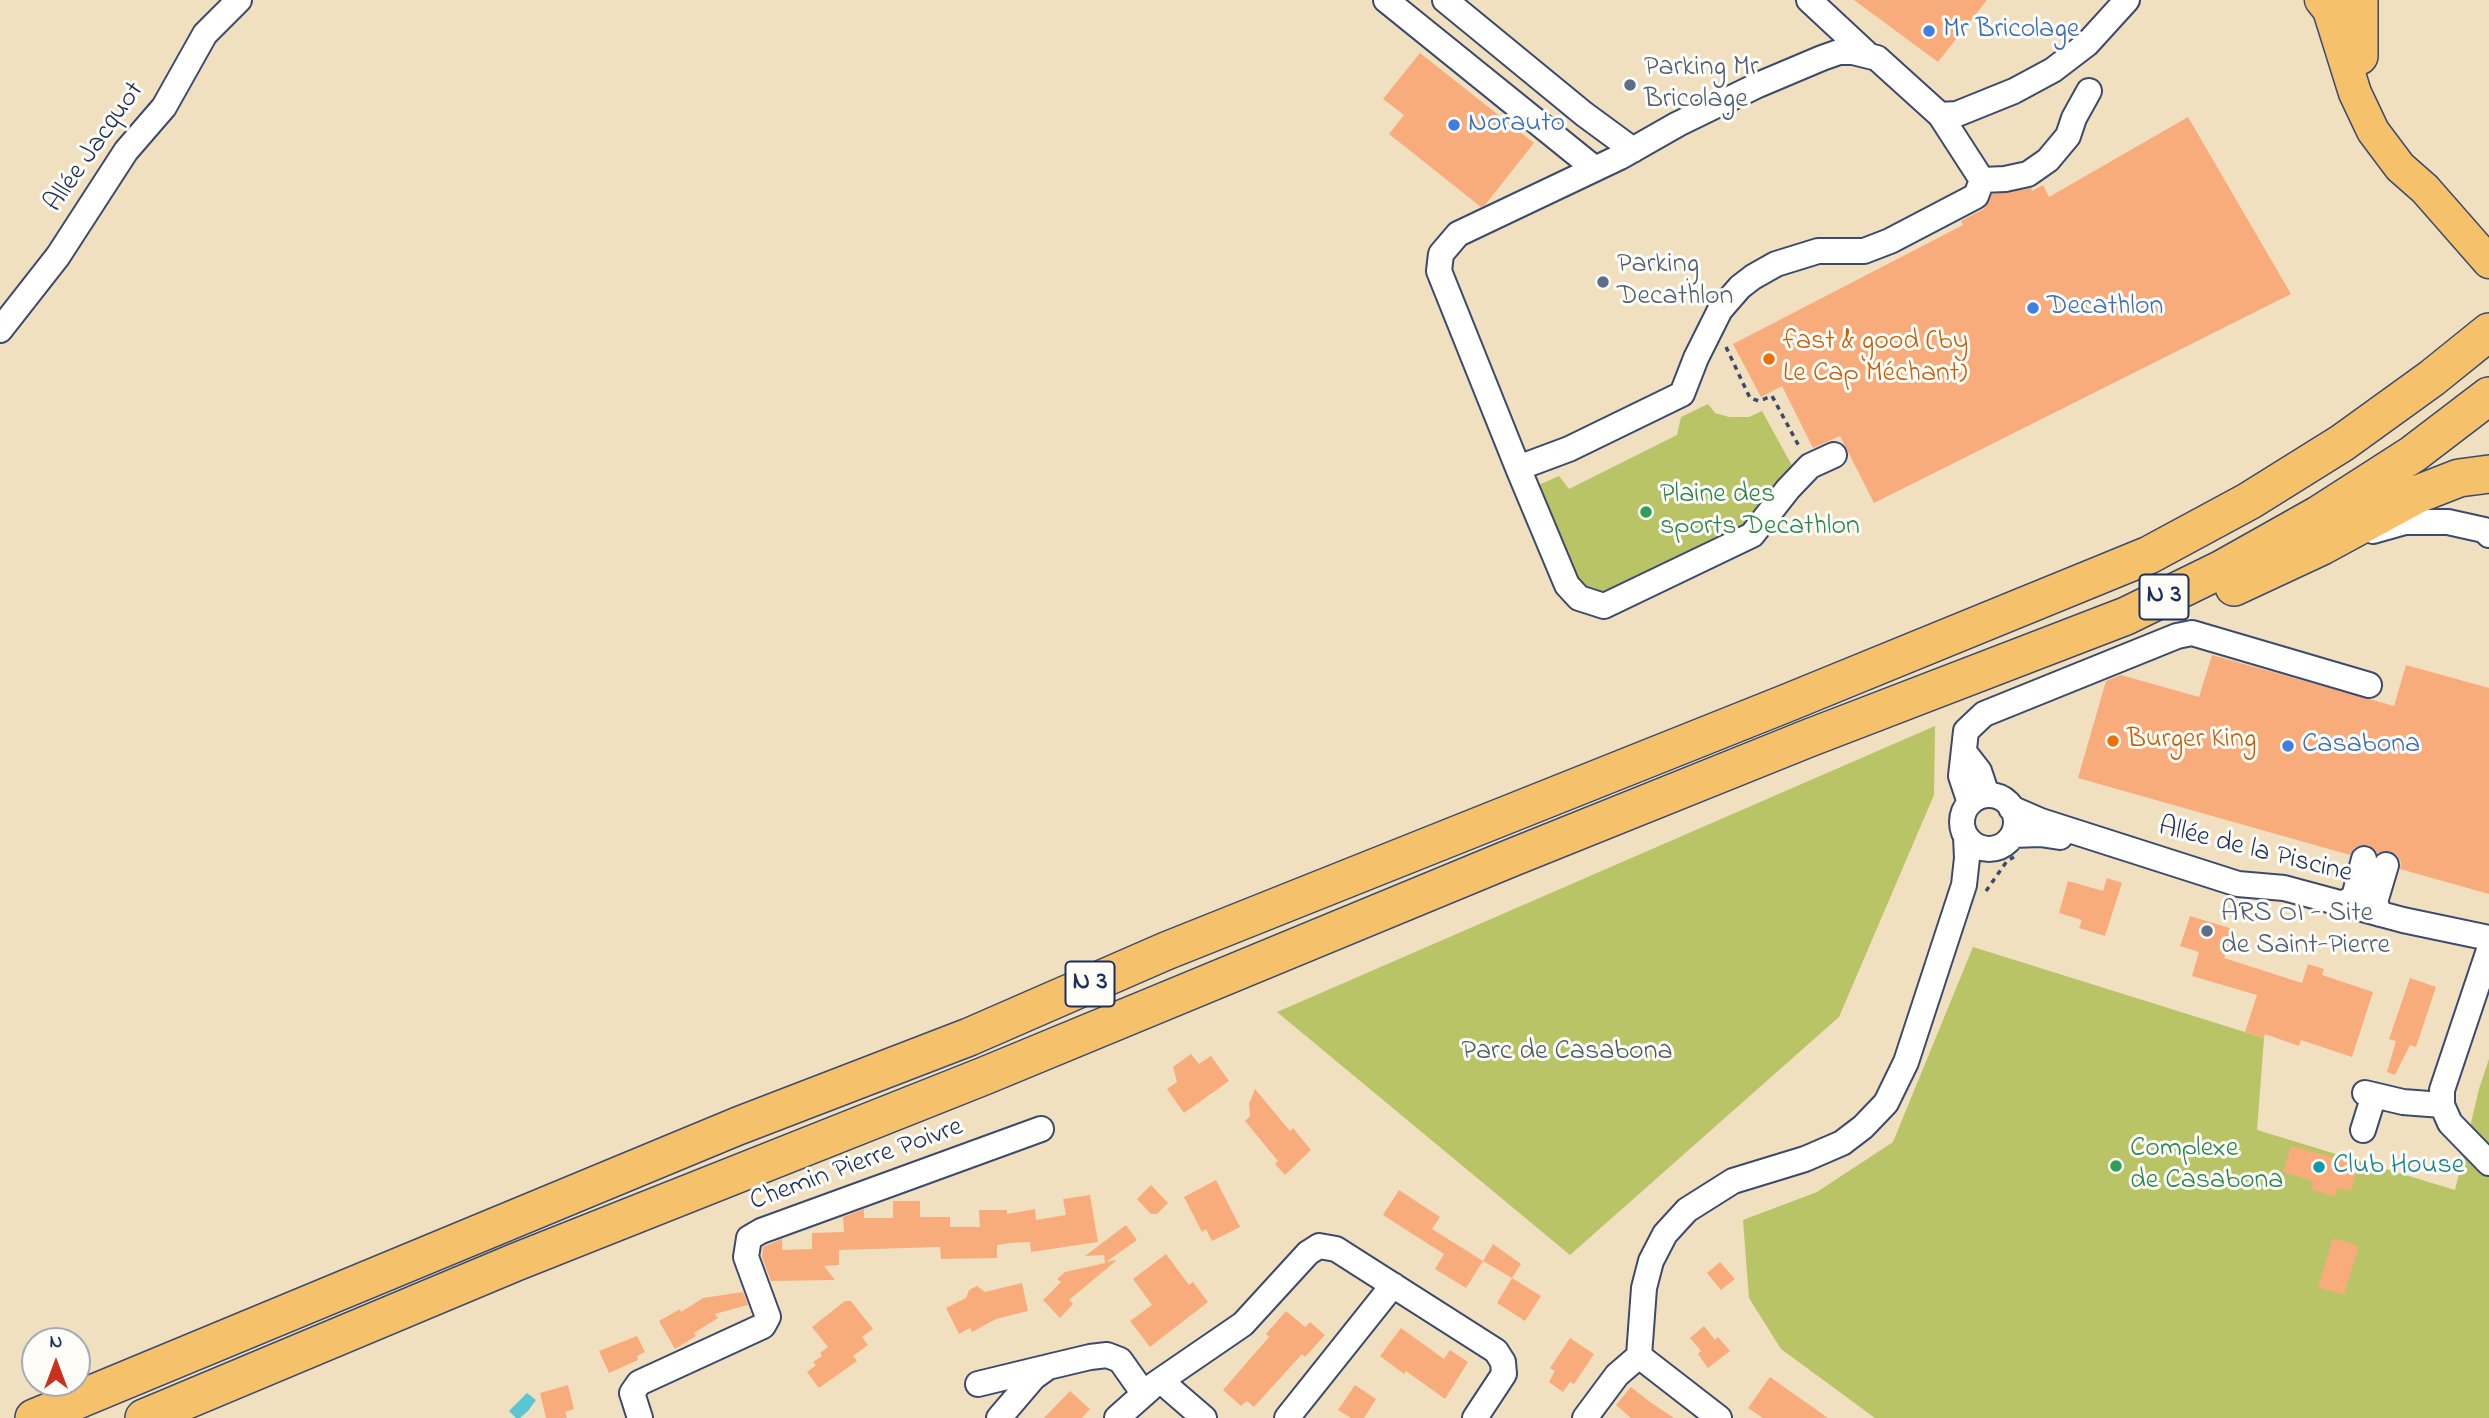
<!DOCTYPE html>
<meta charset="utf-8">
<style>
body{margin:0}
#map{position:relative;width:2489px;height:1418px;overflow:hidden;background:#f0e0c0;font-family:"Indie Flower",sans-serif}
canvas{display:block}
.north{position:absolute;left:21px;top:1327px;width:70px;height:70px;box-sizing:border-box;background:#fdfcf7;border:2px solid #a3aaba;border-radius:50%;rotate:0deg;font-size:19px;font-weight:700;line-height:28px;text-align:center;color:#1b2f5e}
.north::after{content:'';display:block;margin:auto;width:24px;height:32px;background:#c8321e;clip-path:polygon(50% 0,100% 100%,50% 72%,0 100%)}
</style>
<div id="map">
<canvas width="2489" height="1418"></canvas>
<div class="north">N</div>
</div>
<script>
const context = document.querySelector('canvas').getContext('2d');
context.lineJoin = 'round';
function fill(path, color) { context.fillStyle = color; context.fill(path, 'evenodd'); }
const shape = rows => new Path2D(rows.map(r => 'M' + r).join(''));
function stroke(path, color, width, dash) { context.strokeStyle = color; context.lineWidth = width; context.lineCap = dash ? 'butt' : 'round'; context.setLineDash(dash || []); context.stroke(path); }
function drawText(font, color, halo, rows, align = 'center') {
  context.font = font + ' "Indie Flower",sans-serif'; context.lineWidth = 6; context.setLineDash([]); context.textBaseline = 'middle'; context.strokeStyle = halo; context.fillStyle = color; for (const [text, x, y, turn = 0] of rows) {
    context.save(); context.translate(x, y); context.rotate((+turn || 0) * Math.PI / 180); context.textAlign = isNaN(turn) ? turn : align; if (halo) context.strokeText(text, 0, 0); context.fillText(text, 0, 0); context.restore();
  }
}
fill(shape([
 [1708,404,1715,413,1729,417,1749,417,1762,411,1795,471,1761,503,1756,521,1590,608,1534,487,1559,476,1569,489,1677,435,1681,417],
 [1935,726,1934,795,1839,1017,1570,1255,1277,1012],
 [1973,947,2264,1038,2257,1130,2455,1190,2479,1089,2489,1059,2489,1418,1875,1418,1781,1349,1749,1298,1743,1220,1817,1192,1893,1142]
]), '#b8c465');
fill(shape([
 [527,1393,536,1400,528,1411,520,1418,516,1418,509,1411]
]), '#5ac5d3');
fill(shape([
 [1854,0,1987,0,1938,62],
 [1420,53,1534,143,1485,205,1481,207,1389,134,1404,115,1383,99],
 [2188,117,2291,294,1874,503,1840,436,1813,448,1782,386,1761,397,1733,344,1963,225,1961,221,1984,209,1992,194,2031,188,2032,191,2043,185,2049,197],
 [2212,655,2394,706,2406,665,2489,688,2489,894,2400,869,2401,862,2397,855,2390,851,2377,853,2368,845,2361,845,2354,848,2350,855,2078,778,2106,681,2121,675,2199,697],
 [2107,878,2122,883,2105,936,2079,928,2082,920,2059,913,2068,881,2103,891],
 [2190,916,2233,929,2224,958,2302,983,2308,964,2324,969,2322,975,2373,992,2352,1057,2301,1040,2299,1046,2265,1034,2264,1038,2245,1032,2257,995,2192,976,2199,952,2180,946],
 [2410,978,2436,987,2416,1047,2410,1045,2395,1075,2387,1072,2396,1041,2389,1039],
 [1191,1054,1199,1064,1211,1056,1229,1081,1184,1113,1167,1089,1177,1082,1173,1067],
 [1255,1089,1290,1131,1293,1128,1311,1150,1285,1175,1275,1164,1278,1161,1245,1121,1250,1116,1249,1104],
 [2291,1146,2355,1163,2352,1172,2356,1173,2351,1191,2337,1188,2335,1197,2311,1189,2313,1181,2283,1172],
 [1216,1180,1240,1227,1212,1241,1206,1229,1202,1232,1184,1197],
 [1151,1185,1168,1203,1157,1214,1151,1214,1137,1199],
 [1399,1190,1440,1217,1432,1229,1483,1261,1493,1244,1521,1264,1512,1278,1483,1261,1466,1288,1435,1269,1444,1254,1383,1215],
 [1090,1195,1098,1242,1031,1252,1030,1242,1011,1243,997,1245,997,1258,941,1259,940,1247,839,1250,839,1265,824,1266,835,1280,771,1281,762,1257,763,1247,782,1239,782,1250,812,1249,812,1233,844,1232,843,1217,864,1209,864,1218,893,1218,893,1201,920,1201,920,1217,950,1217,950,1227,980,1227,979,1210,1007,1210,1007,1214,1035,1209,1036,1220,1066,1215,1063,1199],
 [1126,1225,1137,1240,1106,1262,1117,1260,1069,1300,1073,1304,1060,1318,1043,1300,1061,1282,1057,1279,1065,1272,1105,1263,1104,1255,1085,1256],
 [2333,1238,2359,1246,2344,1295,2318,1287],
 [1166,1254,1189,1285,1193,1282,1208,1302,1150,1347,1130,1321,1152,1305,1133,1279],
 [1720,1262,1735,1279,1721,1290,1707,1273],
 [1512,1278,1541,1296,1525,1321,1497,1303],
 [1022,1283,1028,1311,996,1319,972,1332,970,1328,959,1334,946,1308,966,1298,969,1290,977,1286,985,1292],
 [743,1292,748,1305,715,1314,718,1318,694,1333,696,1336,675,1349,659,1321,680,1309,681,1312,703,1298],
 [845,1301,851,1301,873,1329,862,1337,868,1345,853,1356,857,1361,819,1388,807,1372,816,1365,813,1362,822,1356,820,1353,828,1347,812,1327],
 [1286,1311,1305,1327,1310,1322,1325,1335,1305,1357,1302,1354,1254,1407,1247,1401,1241,1406,1223,1390,1269,1337,1266,1334],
 [1704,1326,1715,1340,1718,1337,1730,1351,1708,1368,1698,1354,1701,1351,1690,1338],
 [1401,1328,1444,1359,1450,1350,1468,1362,1445,1399,1406,1371,1404,1374,1380,1356],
 [637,1336,645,1352,637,1356,638,1360,609,1373,599,1351],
 [1570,1338,1594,1354,1574,1384,1570,1382,1563,1392,1549,1382,1555,1371,1550,1368],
 [1770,1377,1828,1418,1763,1418,1748,1408],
 [568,1385,574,1409,565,1412,567,1418,546,1418,540,1393],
 [1355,1385,1376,1399,1364,1418,1351,1418,1338,1410],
 [1631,1387,1650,1402,1674,1418,1631,1418,1616,1405],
 [1070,1391,1090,1409,1082,1418,1044,1418]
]), '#f8ac7c');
const minor = shape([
 [1386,0,1594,168],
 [1445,0,1584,114,1633,150],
 [1809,0,1866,53],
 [1940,115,1982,180,2005,179,2028,174,2048,160,2068,136,2074,118,2089,91],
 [1982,180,1976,196,1890,241,1864,251,1818,251,1776,264,1753,277,1740,287,1720,310,1696,358,1682,394,1569,449,1518,468,1439,271,1441,254,1458,234,1620,157,1678,124,1758,85,1822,58,1839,52,1853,52,1877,58,1940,115,1957,114,2014,91,2053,70,2087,44,2127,0],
 [0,330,58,256,126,151,164,107,205,34,239,0],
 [1518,468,1567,585,1579,598,1604,606,1752,535,1788,489,1810,466,1834,455],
 [2373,531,2405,522,2448,522,2484,530,2489,535],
 [1965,753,1979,771,1987,795],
 '1962 822a27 27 0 1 1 54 0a27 27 0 1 1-54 0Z',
 [1970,803,1961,776,1966,731,1984,714,2177,636,2192,633,2369,685],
 [2011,808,2041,821,2238,884,2284,888,2403,920,2489,938],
 [2013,835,2040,834,2060,837],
 [2341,905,2354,897,2364,859],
 [2380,914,2375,902,2386,865],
 [2489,950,2442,1090,2442,1105,2450,1123,2489,1163],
 [2365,1093,2403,1102,2442,1105],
 [2363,1130,2374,1095],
 [1639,1356,1644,1288,1651,1261,1665,1234,1687,1210,1733,1181,1805,1159,1842,1143,1863,1127,1886,1103,1906,1062,1964,885,1967,858,1966,837],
 [1639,1356,1719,1418],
 [1161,1381,1204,1418],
 [978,1384,1044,1368],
 [640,1418,632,1393,639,1383,763,1326,768,1317,746,1257,749,1238,761,1231,1041,1129],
 [999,1418,1034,1377,1048,1367,1090,1357,1107,1355,1120,1360,1144,1394],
 [1117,1418,1154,1385,1243,1324,1308,1253,1319,1246,1336,1249,1496,1351,1503,1362,1504,1374,1475,1418],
 [1287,1418,1393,1285],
 [1585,1418,1617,1375,1639,1356]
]);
const major = shape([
 [2321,0,2329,10,2355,93,2373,131,2400,167,2425,189,2489,262]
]);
const highway = shape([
 [2359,56,2359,0],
 [2234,587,2322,546,2418,494,2459,478,2489,474],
 [34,1418,738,1126,969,1037,1166,951,1787,703,2149,555,2249,501,2342,443,2432,378,2489,332],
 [144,1418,516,1262,984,1076,1511,858,1809,738,2126,616,2222,569,2318,515,2413,454,2489,396]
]);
stroke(minor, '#3b4a6d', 28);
stroke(major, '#3b4a6d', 35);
stroke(highway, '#3b4a6d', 40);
stroke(shape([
 [1726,347,1750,398,1759,401,1772,396,1800,448],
 [1986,891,2007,861,2014,857]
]), '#3b4a6d', 3.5, [5, 5]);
stroke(minor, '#fff', 24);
stroke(major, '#f6c16b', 32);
stroke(highway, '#f6c16b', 37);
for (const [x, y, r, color] of [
 [1929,31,7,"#3f7fe0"],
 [1630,85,7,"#5c6f8a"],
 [1454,125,7,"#3f7fe0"],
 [1603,282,7,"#5c6f8a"],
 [2033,308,7,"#3f7fe0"],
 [1769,359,7,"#e8710a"],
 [1646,512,7,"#2e9e5b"],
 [2113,741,7,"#e8710a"],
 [2288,746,7,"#3f7fe0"],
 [2207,931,7,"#5c6f8a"],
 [2116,1166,7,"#2e9e5b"],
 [2319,1167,7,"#0f9aa8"]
]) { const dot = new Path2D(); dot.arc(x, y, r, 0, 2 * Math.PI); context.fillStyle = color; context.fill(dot); stroke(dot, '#fdfcf7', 2.5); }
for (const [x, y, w] of [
 [2164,597,49],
 [1090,984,49]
]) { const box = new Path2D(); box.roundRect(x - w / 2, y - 22.5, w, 45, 5); context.fillStyle = '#fdfcf7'; context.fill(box); stroke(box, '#1b2f5e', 2); }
drawText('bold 26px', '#1b2f5e', null, [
 ["N 3",2164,597],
 ["N 3",1090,984]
]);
drawText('28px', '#366cbe', '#fdfcf7', [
 ["Mr Bricolage",1943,31],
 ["Norauto",1468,125],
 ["Decathlon",2047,308],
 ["Casabona",2302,746]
], 'left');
drawText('28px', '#4e5e75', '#fdfcf7', [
 ["Parking Mr",1644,69],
 ["Bricolage",1644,101],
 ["Parking",1617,266],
 ["Decathlon",1617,298],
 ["ARS OI - Site",2221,915],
 ["de Saint-Pierre",2221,947]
], 'left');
drawText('28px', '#1b2f5e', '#fdfcf7', [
 ["Allée Jacquot",96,148,-55],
 ["Allée de la Piscine",2255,852,14],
 ["Chemin Pierre Poivre",857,1166,-20]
]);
drawText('28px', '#c56008', '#fdfcf7', [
 ["fast & good (by",1783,343],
 ["Le Cap Méchant)",1783,375],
 ["Burger King",2127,741]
], 'left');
drawText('28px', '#27864d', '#fdfcf7', [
 ["Plaine des",1660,496],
 ["sports Decathlon",1660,528],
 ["Complexe",2130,1150],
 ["de Casabona",2130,1182]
], 'left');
drawText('28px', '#4a5c60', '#fdfcf7', [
 ["Parc de Casabona",1567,1053]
]);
drawText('28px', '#0d838f', '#fdfcf7', [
 ["Club House",2333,1167]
], 'left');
</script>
